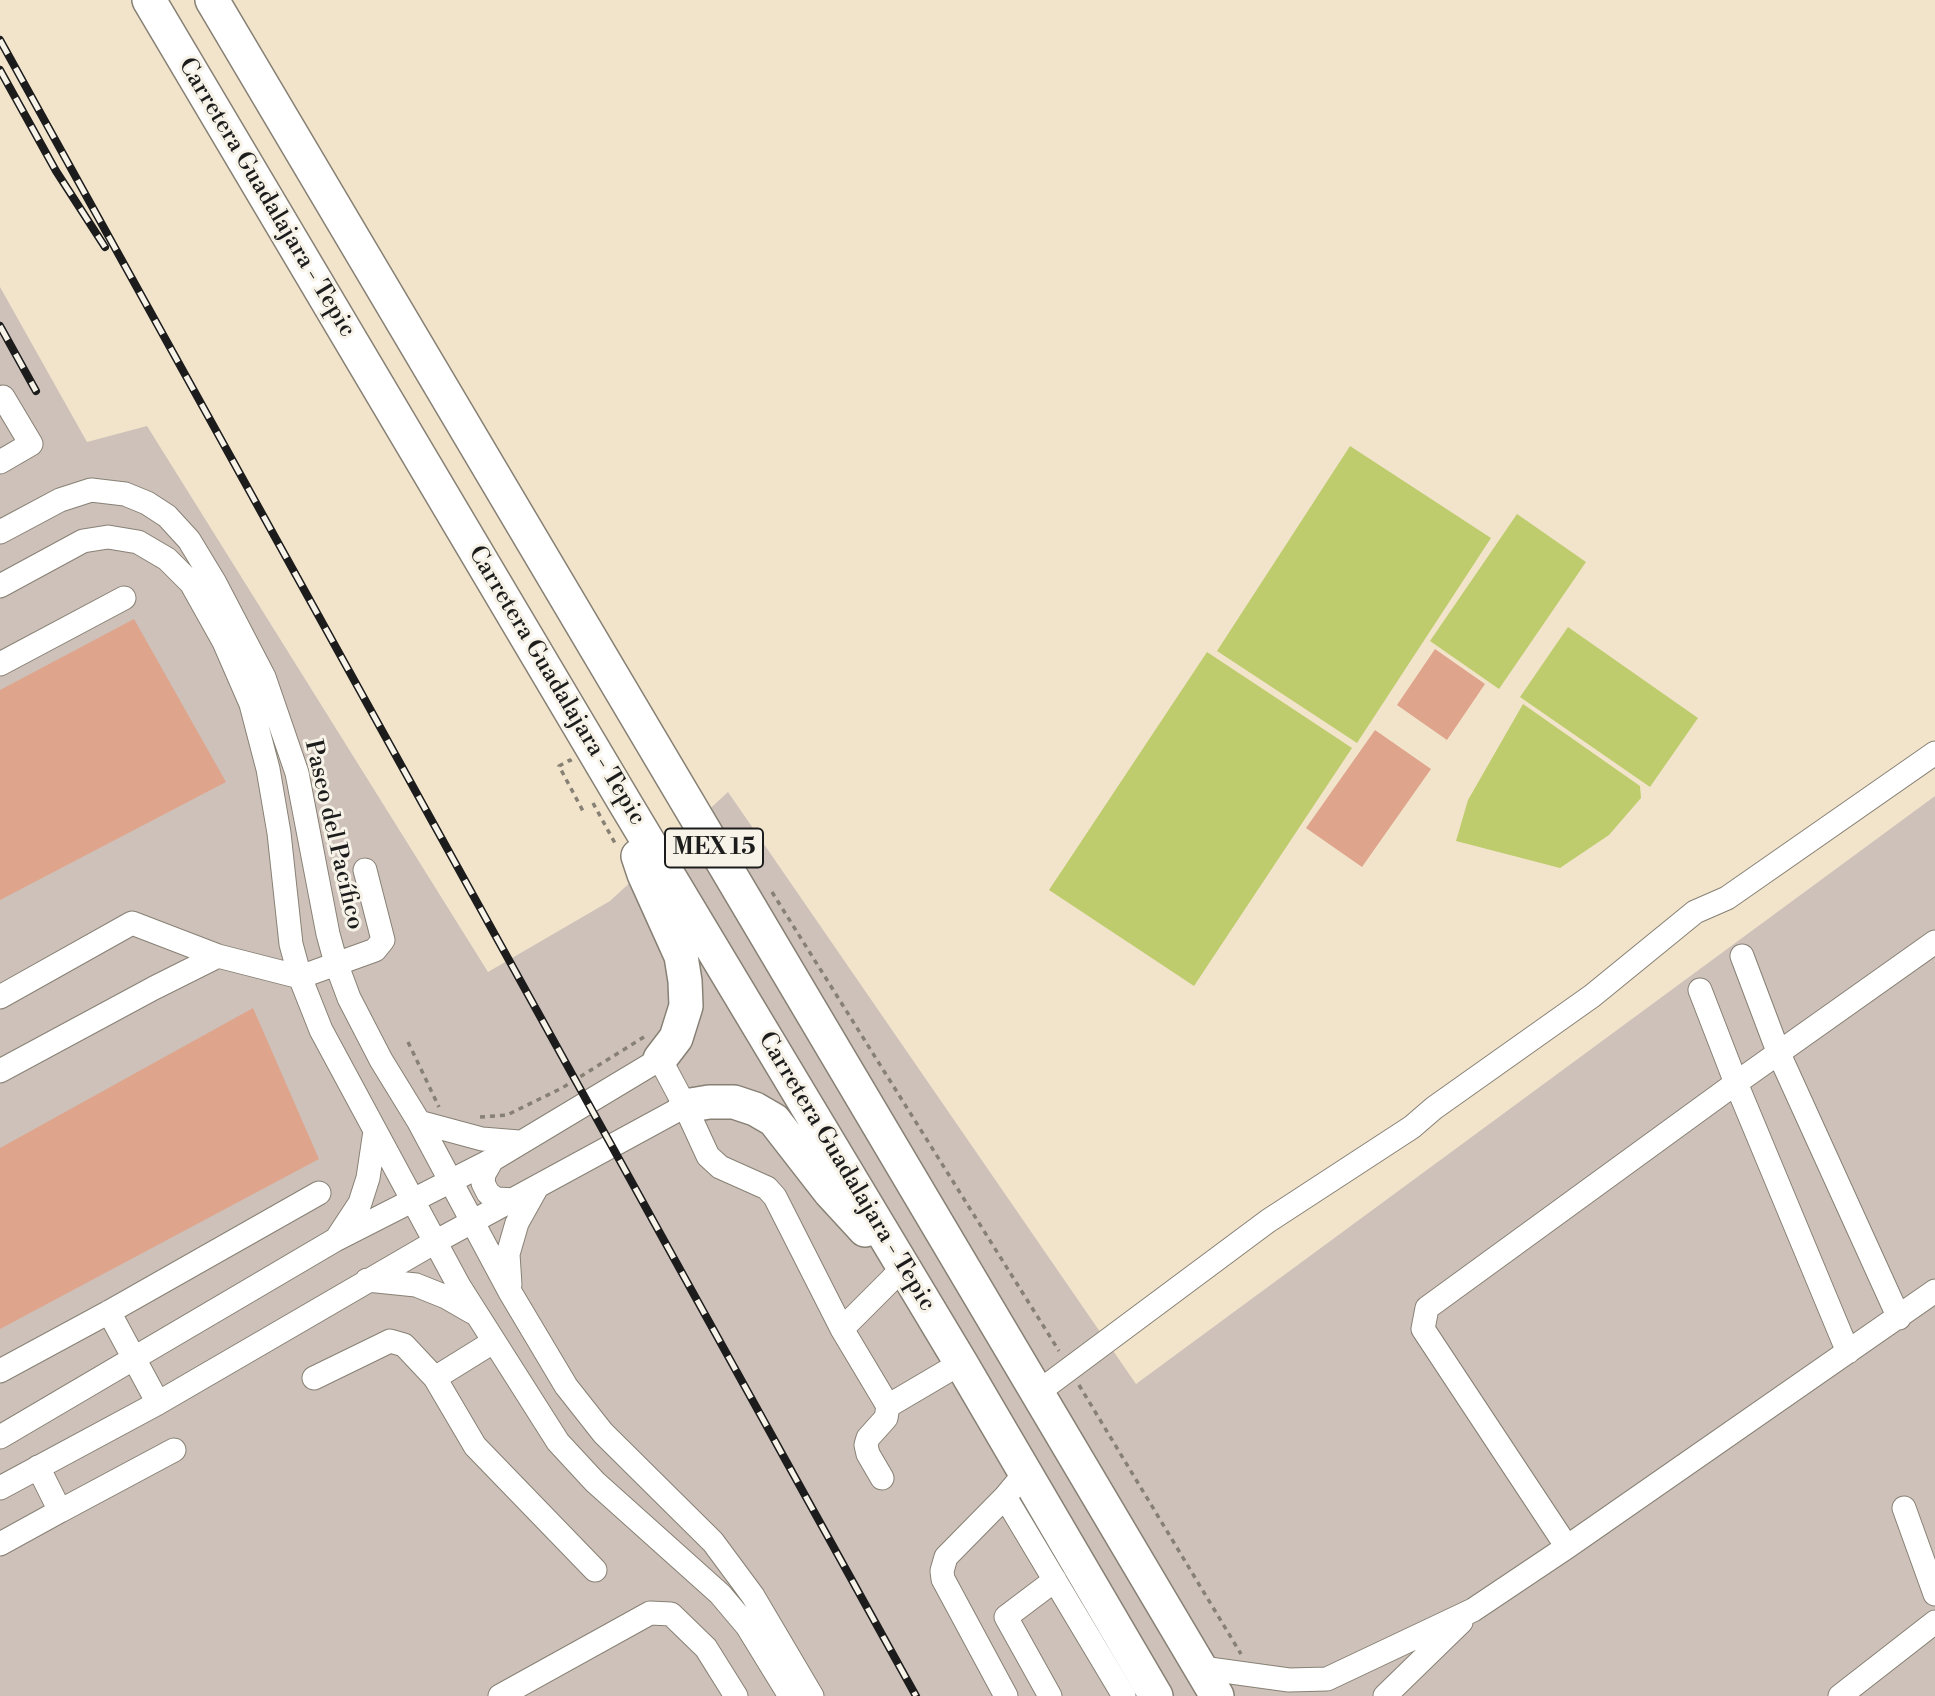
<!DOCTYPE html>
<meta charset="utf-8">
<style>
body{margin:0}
canvas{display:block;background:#f2e4cb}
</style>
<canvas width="1935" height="1696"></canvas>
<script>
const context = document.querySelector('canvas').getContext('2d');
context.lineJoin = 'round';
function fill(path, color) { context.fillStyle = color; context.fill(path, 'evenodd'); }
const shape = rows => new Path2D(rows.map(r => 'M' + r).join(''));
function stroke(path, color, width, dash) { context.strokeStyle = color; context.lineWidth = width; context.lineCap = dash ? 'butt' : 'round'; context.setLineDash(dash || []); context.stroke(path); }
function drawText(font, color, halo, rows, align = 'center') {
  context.font = font + ' "Libre Bodoni",serif'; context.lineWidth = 6; context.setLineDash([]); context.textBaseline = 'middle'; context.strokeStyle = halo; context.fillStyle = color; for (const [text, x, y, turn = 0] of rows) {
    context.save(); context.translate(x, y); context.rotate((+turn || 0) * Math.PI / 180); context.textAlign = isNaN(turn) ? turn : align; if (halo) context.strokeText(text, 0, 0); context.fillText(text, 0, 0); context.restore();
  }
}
fill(shape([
 [0,287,87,442,147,426,488,972,610,901,728,792,1136,1384,1935,796,1935,1696,0,1696]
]), '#cec1ba');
fill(shape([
 [1350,446,1491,538,1357,743,1217,651],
 [1517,514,1586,562,1499,689,1430,641],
 [1568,627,1698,718,1650,787,1520,697],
 [1207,652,1352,748,1194,986,1049,890],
 [1523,704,1640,786,1641,798,1609,835,1560,868,1456,841,1468,800]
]), '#becc6e');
fill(shape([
 [134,619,226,782,0,900,0,690],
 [1435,649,1485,684,1447,740,1397,705],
 [1375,730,1431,769,1362,867,1306,828],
 [253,1008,319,1159,0,1329,0,1148]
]), '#dea58c');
const minor = shape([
 [0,398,3,397,31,444,0,462],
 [0,532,60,500,91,490,125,494,147,503,167,516,189,540,215,583,264,677,297,773,328,934,336,963,349,998,381,1060,419,1122,510,1292,566,1386,603,1433,713,1542,753,1596,812,1696],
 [0,586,83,541,108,537,138,542,167,559,191,583,224,642,251,704,268,769,279,833,291,944,300,977,321,1030,459,1286,558,1442,595,1482,720,1594,747,1626,790,1696],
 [0,664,124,598],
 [1742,956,1779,1054,1899,1318],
 [1700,990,1736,1083,1848,1352],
 [0,997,132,923,218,956,300,977,375,950,383,940,365,870],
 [0,1071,154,988,218,956],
 [419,1122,482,1139,519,1142],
 [492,1160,484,1174,483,1183,488,1193,496,1199,516,1200],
 [337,1238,360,1203,368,1178,375,1131],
 [367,1280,416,1285,446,1297,472,1312],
 [510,1285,508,1254,517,1223,536,1189],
 [109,1312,158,1403],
 [842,1329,903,1268],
 [493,1342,435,1378,475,1446,595,1570],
 [0,1371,109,1312,319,1193],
 [314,1378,390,1341,404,1345,435,1378],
 [1037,1393,1268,1221,1412,1127,1434,1108,1592,996,1695,912,1727,898,1935,753],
 [0,1437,335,1240,492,1160,660,1059,685,1106,708,1156,720,1167,767,1188,775,1197,842,1329,888,1406,961,1363],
 [38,1467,60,1511,174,1450],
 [1025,1473,1005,1497,1124,1696],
 [882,1478,868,1454,866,1445,868,1438,886,1418,888,1406],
 [0,1488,158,1403,435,1242,685,1106],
 [1005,1497,946,1557,942,1571,943,1579,1006,1696],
 [1904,1508,1935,1594],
 [0,1544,60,1511],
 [1567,1547,1423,1329,1427,1308,1736,1083,1935,942],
 [1202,1668,1289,1680,1327,1679,1473,1610,1567,1547,1935,1291],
 [500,1696,650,1613,671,1614,706,1648,736,1696],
 [1050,1696,1006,1617,1055,1580],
 [1385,1696,1461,1622],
 [1840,1696,1935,1622]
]);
const highway = shape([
 [149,0,625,803,961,1363,1156,1696],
 [212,0,1217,1696],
 [638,856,644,874,681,956,685,981,686,1006,676,1038,660,1059],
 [685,1106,709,1102,734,1102,755,1109,774,1120,830,1192,865,1230]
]);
stroke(minor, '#878074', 25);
stroke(highway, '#878074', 36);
stroke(shape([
 [571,762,570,760,559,766,584,813],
 [593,803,616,845],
 [772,892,1059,1351],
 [408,1042,439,1107],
 [480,1117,507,1115,562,1088,644,1037],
 [1079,1385,1241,1654]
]), '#878074', 3.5, [5, 5]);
stroke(minor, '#fff', 23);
stroke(highway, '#fff', 33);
const rail = shape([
 [0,40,916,1696],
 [0,70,56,171,105,247],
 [0,326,36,391]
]);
stroke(rail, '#1c1c1c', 8);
stroke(rail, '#f7f3e8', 5, [16]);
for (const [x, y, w] of [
 [714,848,98]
]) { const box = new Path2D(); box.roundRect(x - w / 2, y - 19.5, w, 39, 5); context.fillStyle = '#f7f3e8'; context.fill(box); stroke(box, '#1c1c1c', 2); }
drawText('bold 23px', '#1c1c1c', null, [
 ["MEX 15",714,848]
]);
drawText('24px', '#1c1c1c', '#f7f3e8', [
 ["Carretera Guadalajara - Tepic",266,198,59],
 ["Carretera Guadalajara - Tepic",556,686,59],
 ["Paseo del Pacífico",333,835,77],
 ["Carretera Guadalajara - Tepic",846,1172,59]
]);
</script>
